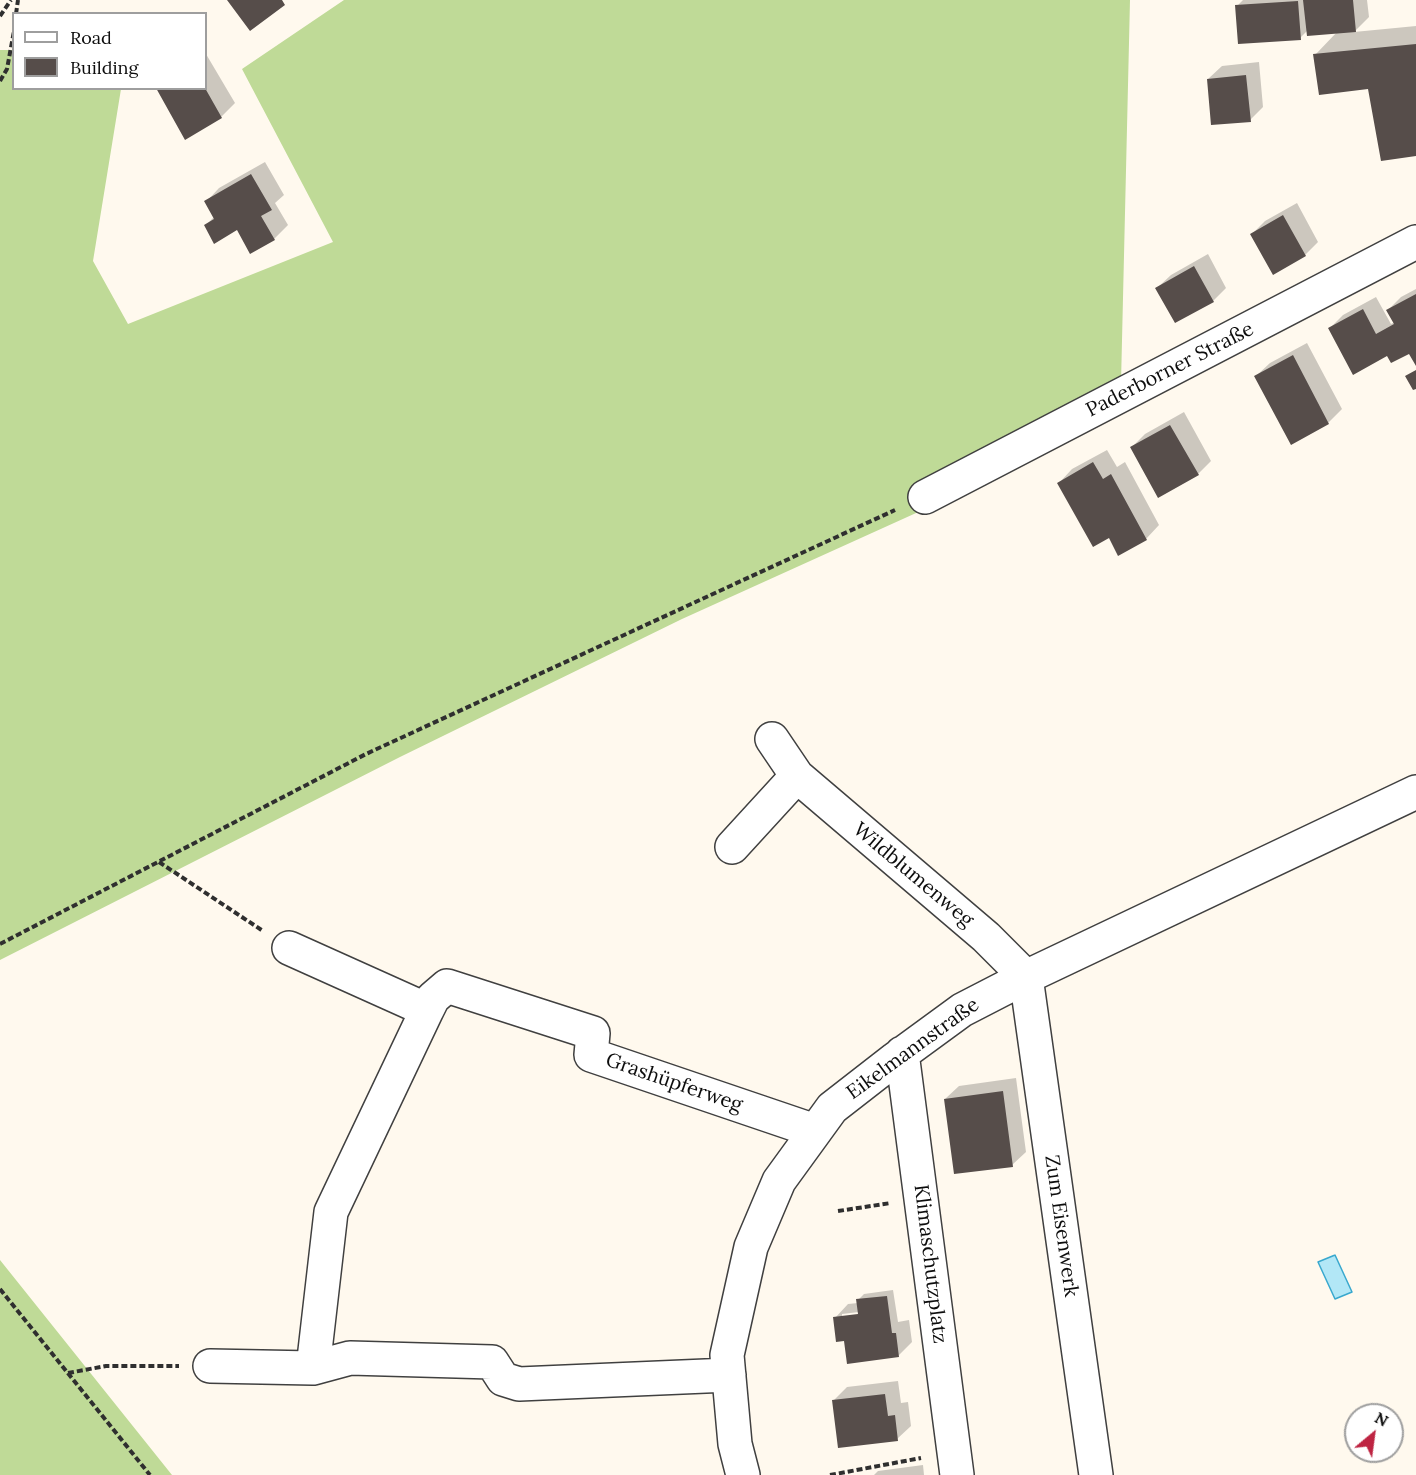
<!DOCTYPE html>
<meta charset="utf-8">
<style>
body{margin:0}
#map{position:relative;width:1416px;height:1475px;overflow:hidden;background:#fff9ee;font-family:Lora,serif}
canvas{display:block}
.legend{position:absolute;left:12px;top:12px;width:195px;height:78px;box-sizing:border-box;background:#fff;border:2px solid #9e9e9e;margin:0;padding:8px 10px;list-style:none;font-size:18px;color:#0d0d0d}
.legend li{display:flex;align-items:center;gap:12px;height:30px}
.legend b{width:30px;border:2px solid #9e9e9e}
.north{position:absolute;left:1344px;top:1403px;width:60px;height:60px;box-sizing:border-box;background:#fff;border:2px solid #9e9e9e;border-radius:50%;rotate:29deg;font-size:16px;font-weight:700;line-height:24px;text-align:center;color:#0d0d0d}
.north::after{content:'';display:block;margin:auto;width:21px;height:27px;background:#be2442;clip-path:polygon(50% 0,100% 100%,50% 72%,0 100%)}
</style>
<div id="map">
<canvas width="1416" height="1475"></canvas>
<ul class="legend">
<li><b style="height:8px;background:#fff"></b>Road</li>
<li><b style="height:16px;background:#564d4a"></b>Building</li>
</ul>
<div class="north">N</div>
</div>
<script>
const context = document.querySelector('canvas').getContext('2d');
context.lineJoin = 'round';
function fill(path, color) { context.fillStyle = color; context.fill(path, 'evenodd'); }
const shape = rows => new Path2D(rows.map(r => 'M' + r).join(''));
function stroke(path, color, width, dash) { context.strokeStyle = color; context.lineWidth = width; context.lineCap = dash ? 'butt' : 'round'; context.setLineDash(dash || []); context.stroke(path); }
function drawText(font, color, halo, rows, align = 'center') {
  context.font = font + ' Lora,serif'; context.lineWidth = 6; context.setLineDash([]); context.textBaseline = 'middle'; context.strokeStyle = halo; context.fillStyle = color; for (const [text, x, y, turn = 0] of rows) {
    context.save(); context.translate(x, y); context.rotate((+turn || 0) * Math.PI / 180); context.textAlign = isNaN(turn) ? turn : align; if (halo) context.strokeText(text, 0, 0); context.fillText(text, 0, 0); context.restore();
  }
}
fill(shape([
 [344,0,1130,0,1121,383,1000,475,682,619,400,757,0,960,0,50,13,50,14,88,121,89,93,261,128,324,333,242,242,69],
 [0,1260,172,1475,0,1475]
]), '#bfda97');
const water = shape([
 [1335,1255,1352,1292,1335,1299,1318,1262,1335,1255]
]);
fill(water, '#b2e7f6');
stroke(water, '#39a8ce', 1.5);
fill(shape([
 [1243,0,1367,0,1369,17,1354,32,1416,26,1416,154,1369,88,1315,55,1337,32,1308,30,1300,38,1237,6],
 [206,54,235,103,221,117,157,88,206,88],
 [1259,62,1263,107,1250,120,1208,79,1222,66],
 [265,162,284,195,275,203,288,225,274,239,251,252,238,228,206,225,214,217,206,202,219,188],
 [1297,203,1318,242,1305,255,1252,234,1265,221],
 [1208,254,1226,288,1213,301,1157,288,1171,275],
 [1416,289,1416,362,1410,352,1388,354,1330,328,1343,315,1376,297,1391,324,1395,322,1388,310,1401,297],
 [1307,343,1342,409,1328,423,1256,376,1270,363],
 [1184,412,1211,461,1198,474,1132,447,1145,434],
 [1107,450,1117,467,1125,462,1159,525,1146,539,1109,536,1059,483,1072,469],
 [1016,1078,1026,1152,1012,1165,945,1099,959,1086],
 [893,1290,898,1322,909,1320,912,1342,898,1356,845,1339,835,1318,848,1304,858,1303,858,1300,864,1294],
 [859,1312,859,1315,842,1317,842,1314],
 [898,1381,901,1403,908,1402,911,1426,897,1439,833,1401,847,1387],
 [923,1465,924,1475,874,1475,878,1471]
]), '#0003');
fill(shape([
 [227,0,282,0,285,5,250,31],
 [1303,0,1353,0,1356,32,1307,36],
 [1298,1,1301,40,1238,44,1235,5],
 [1416,44,1416,156,1381,161,1368,89,1319,95,1313,54],
 [1246,75,1251,122,1211,125,1207,79],
 [156,88,205,88,222,118,185,140],
 [251,174,272,210,261,216,275,240,250,254,237,230,214,244,204,225,214,219,204,201],
 [1283,215,1306,256,1273,275,1250,234],
 [1194,266,1214,302,1175,323,1155,288],
 [1416,294,1416,366,1409,354,1391,363,1387,356,1353,375,1328,328,1363,309,1376,334,1394,324,1386,310],
 [1293,355,1329,424,1291,445,1254,376],
 [1416,370,1416,389,1413,390,1405,376],
 [1170,425,1199,475,1158,498,1130,447],
 [1093,462,1103,479,1111,474,1147,540,1118,556,1109,538,1093,547,1057,483],
 [1003,1091,1013,1167,954,1174,944,1099],
 [887,1296,892,1333,896,1333,899,1357,847,1364,844,1341,836,1342,833,1317,858,1314,856,1299],
 [885,1394,888,1416,895,1415,898,1441,838,1448,832,1400]
]), '#564d4a');
const street = shape([
 [925,497,1416,242],
 [772,739,797,776,986,937,1026,977,1096,1475],
 [732,847,797,776],
 [289,948,427,1010,331,1212,313,1368,350,1358,492,1362,503,1379,519,1384,729,1375],
 [427,1010,433,998,447,986,593,1033,591,1055,815,1131],
 [902,1053,957,1475],
 [210,1366,313,1368],
 [743,1475,735,1444,727,1355,751,1247,779,1181,832,1108,895,1059,962,1010,1026,977,1416,792]
]);
stroke(street, '#404040', 36);
stroke(shape([
 [16,14,18,0],
 [0,16,11,0],
 [0,81,7,69,14,31],
 [159,862,263,931],
 [0,944,366,754,895,510],
 [838,1211,891,1203],
 [0,1289,150,1475],
 [68,1373,106,1366,179,1366],
 [830,1475,921,1458]
]), '#2f2f2f', 4, [6, 3]);
stroke(street, '#fff', 33);
drawText('20px', '#0d0d0d', '#fff', [
 ["Paderborner Straße",1170,370,-27],
 ["Wildblumenweg",913,875,40],
 ["Eikelmannstraße",913,1049,-36],
 ["Grashüpferweg",674,1083,19],
 ["Zum Eisenwerk",1061,1226,82],
 ["Klimaschutzplatz",930,1264,83]
]);
</script>
